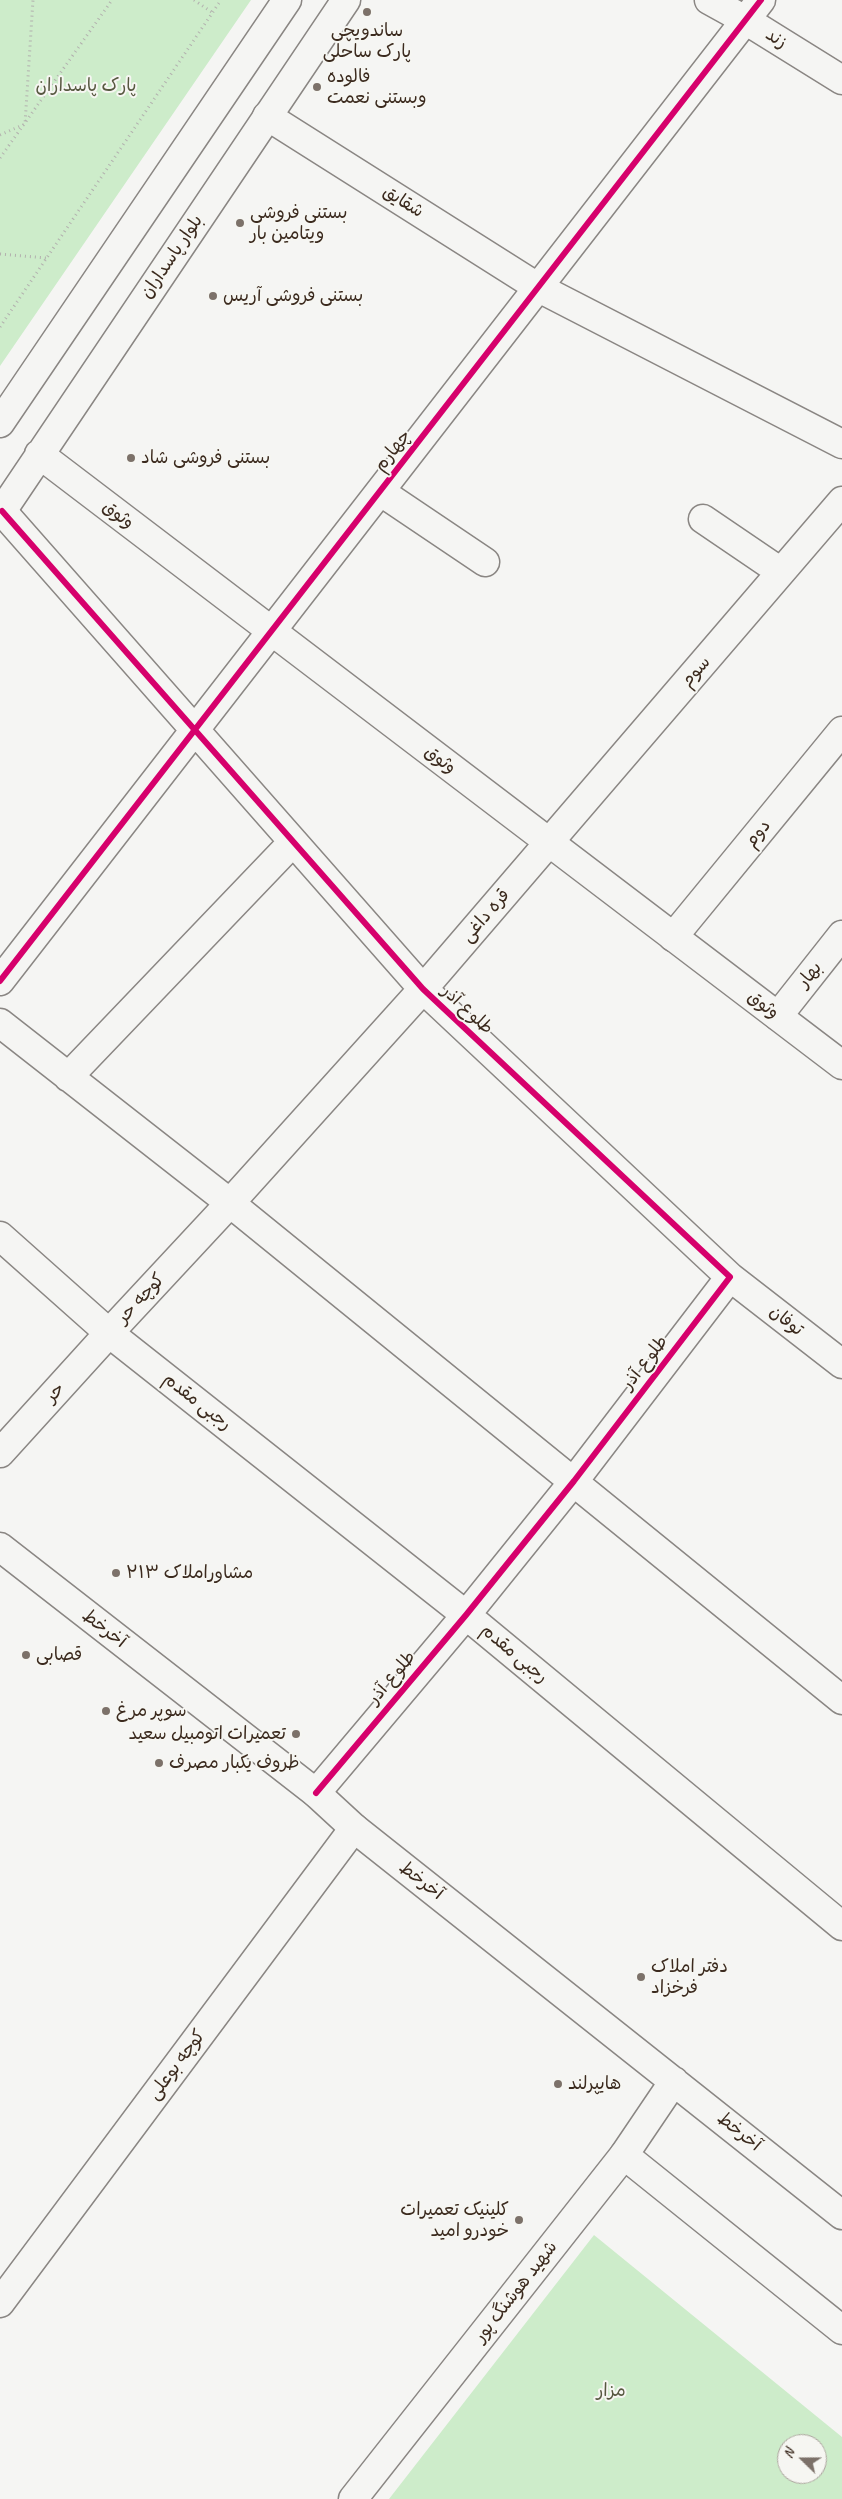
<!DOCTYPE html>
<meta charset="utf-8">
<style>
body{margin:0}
#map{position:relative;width:842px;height:2499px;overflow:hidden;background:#f5f5f3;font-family:Caveat,sans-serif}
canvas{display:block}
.north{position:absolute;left:777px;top:2434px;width:50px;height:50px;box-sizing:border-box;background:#f6f6f2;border:1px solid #aba49d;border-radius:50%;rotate:292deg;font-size:14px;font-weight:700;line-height:20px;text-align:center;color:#3b2a1e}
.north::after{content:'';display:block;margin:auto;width:18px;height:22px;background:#7c7169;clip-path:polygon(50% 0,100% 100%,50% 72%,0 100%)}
</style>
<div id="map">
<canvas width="842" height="2499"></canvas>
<div class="north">N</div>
</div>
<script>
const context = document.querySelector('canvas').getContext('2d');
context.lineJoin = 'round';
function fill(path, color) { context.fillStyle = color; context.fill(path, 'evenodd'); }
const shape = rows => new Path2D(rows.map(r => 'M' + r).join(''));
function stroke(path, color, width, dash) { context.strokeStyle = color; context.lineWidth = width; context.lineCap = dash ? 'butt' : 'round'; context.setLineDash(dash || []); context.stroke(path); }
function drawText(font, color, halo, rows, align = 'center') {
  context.font = font + ' Caveat,"Playpen Sans Arabic",sans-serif'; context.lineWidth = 4; context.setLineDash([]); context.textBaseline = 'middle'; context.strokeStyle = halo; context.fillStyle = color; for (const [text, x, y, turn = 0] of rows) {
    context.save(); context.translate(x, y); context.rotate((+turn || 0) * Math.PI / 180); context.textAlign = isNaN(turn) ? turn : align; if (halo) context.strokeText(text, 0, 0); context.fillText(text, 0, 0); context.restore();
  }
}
fill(shape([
 [0,0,251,0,0,366],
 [594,2235,842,2437,842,2499,389,2499],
 [787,2444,817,2444,817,2474,787,2474]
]), '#cdecca');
const street = shape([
 [709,0,747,21,842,80],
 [267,116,539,288,842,444],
 [381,492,485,562],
 [2,511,423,989,730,1277,574,1481,466,1615,316,1793],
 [703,519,781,572],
 [673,937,842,731],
 [0,981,761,0],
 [778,1016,842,935],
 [0,1023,230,1203,423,989,842,501],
 [68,1077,293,842],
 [0,1236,109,1333,230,1203,842,1700],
 [730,1277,842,1364],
 [0,1453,109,1333,466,1615,842,1926],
 [0,2303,354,1828],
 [353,2499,624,2155]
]);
const secondary = shape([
 [0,423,287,0],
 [39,454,842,1065],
 [0,514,346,0],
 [0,1547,316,1793,354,1828,842,2215],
 [674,2081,624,2155,842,2330]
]);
stroke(street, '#8a8683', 31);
stroke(secondary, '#8a8683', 31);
stroke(shape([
 [194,0,213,13],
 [0,135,25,124,33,0],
 [0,158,112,0],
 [0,254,46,258],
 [0,327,221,0]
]), '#b2b0ae', 3, [1, 4]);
stroke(street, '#f5f5f3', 28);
stroke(secondary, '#f5f5f3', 28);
stroke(shape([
 [2,511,423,989,730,1277,574,1481,466,1615,316,1793],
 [0,981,761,0]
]), '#d6006c', 6);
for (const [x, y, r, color] of [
 [367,12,5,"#7c7169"],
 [317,87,5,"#7c7169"],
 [240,223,5,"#7c7169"],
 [213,296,5,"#7c7169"],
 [131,458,5,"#7c7169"],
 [116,1573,5,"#7c7169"],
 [26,1655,5,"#7c7169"],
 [106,1711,5,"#7c7169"],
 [296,1734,5,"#7c7169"],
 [159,1763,5,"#7c7169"],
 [641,1977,5,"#7c7169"],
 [558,2084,5,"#7c7169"],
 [519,2220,5,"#7c7169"]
]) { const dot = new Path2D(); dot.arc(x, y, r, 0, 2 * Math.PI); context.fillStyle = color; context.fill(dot); stroke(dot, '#f6f6f2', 2); }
drawText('18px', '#3b2a1e', '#f6f6f2', [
 ["ساندویچی",367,31,"center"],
 ["پارک ساحلی",367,52,"center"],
 ["فالوده",327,77],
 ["وبستنی نعمت",327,98],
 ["بستنی فروشی",250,213],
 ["ویتامین بار",250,234],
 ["بستنی فروشی آریس",223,296],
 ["بستنی فروشی شاد",141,458],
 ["مشاوراملاک ۲۱۳",126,1573],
 ["قصابی",36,1655],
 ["سوپر مرغ",116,1711],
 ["تعمیرات اتومبیل سعید",286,1734,"right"],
 ["ظروف یکبار مصرف",169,1763],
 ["دفتر املاک",651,1967],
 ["فرخزاد",651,1988],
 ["هایپرلند",568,2084],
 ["کلینیک تعمیرات",509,2210,"right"],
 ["خودرو امید",509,2231,"right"]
], 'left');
drawText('18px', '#3b2a1e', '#f6f6f2', [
 ["زند",776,39,32],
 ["شقایق",403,202,32],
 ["بلوار پاسداران",172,257,-56],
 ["چهارم",393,451,-52],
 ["وثوق",118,515,37],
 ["سوم",696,672,-49],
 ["وثوق",440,760,37],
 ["دوم",758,834,-51],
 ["قره داغی",486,916,-49],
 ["بهار",810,975,-51],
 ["وثوق",763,1005,37],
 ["طلوع آذر",467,1010,43],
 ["کوچه حر",141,1299,-47],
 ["توفان",786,1321,38],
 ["طلوع آذر",645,1363,-52],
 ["حر",55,1393,-48],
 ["رجبی مقدم",197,1402,38],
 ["آخرخط",104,1629,38],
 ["رجبی مقدم",514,1654,40],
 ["طلوع آذر",392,1678,-50],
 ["آخرخط",421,1881,38],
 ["کوچه بوعلی",177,2065,-53],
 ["آخرخط",739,2132,39],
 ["شهید هوشنگ پور",516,2292,-52]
]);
drawText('18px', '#575840', '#f6f6f2', [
 ["پارک پاسداران",86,86],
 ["مزار",611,2391]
]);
</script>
